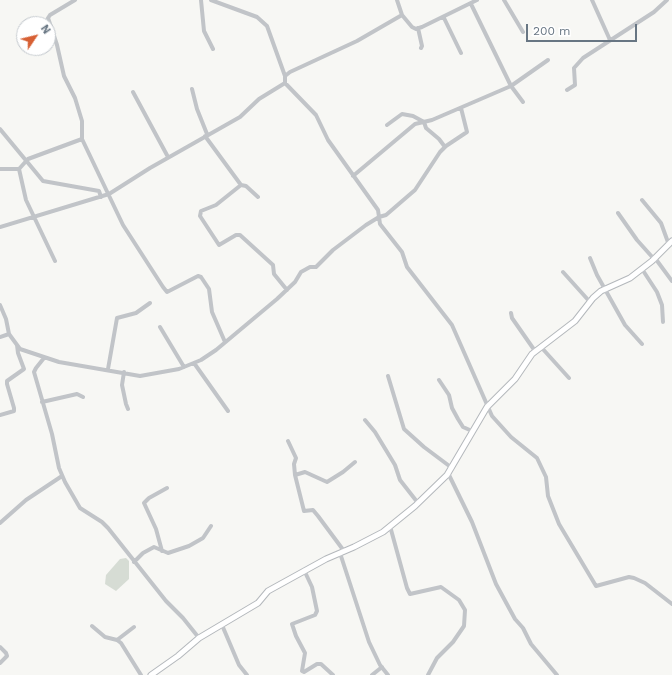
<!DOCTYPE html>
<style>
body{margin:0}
#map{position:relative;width:672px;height:675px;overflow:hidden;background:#f7f7f4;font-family:"Work Sans",sans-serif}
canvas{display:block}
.north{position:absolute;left:16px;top:16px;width:40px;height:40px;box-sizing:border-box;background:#fff;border:1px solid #c3c8cd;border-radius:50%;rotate:55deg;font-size:11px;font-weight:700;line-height:16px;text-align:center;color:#687683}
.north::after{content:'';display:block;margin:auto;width:14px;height:18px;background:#d76034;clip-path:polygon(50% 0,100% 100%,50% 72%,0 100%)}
.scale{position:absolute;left:526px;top:24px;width:111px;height:18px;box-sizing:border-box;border:2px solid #687683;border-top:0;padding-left:5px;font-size:12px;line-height:14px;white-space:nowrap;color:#687683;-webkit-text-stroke:3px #fff;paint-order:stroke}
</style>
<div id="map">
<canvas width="672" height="675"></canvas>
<div class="north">N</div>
<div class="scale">200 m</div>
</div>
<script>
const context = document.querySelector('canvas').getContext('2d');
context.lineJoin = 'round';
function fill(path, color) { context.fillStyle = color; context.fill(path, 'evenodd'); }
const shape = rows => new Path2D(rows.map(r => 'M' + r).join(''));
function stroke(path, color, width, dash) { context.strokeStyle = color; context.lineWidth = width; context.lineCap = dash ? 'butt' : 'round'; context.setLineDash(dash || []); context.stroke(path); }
fill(shape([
 [126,558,129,561,129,579,116,591,105,584,106,575,120,559]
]), '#d6dcd4');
const major = shape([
 [151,675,178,656,199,638,258,603,268,591,326,559,354,547,383,532,415,506,447,475,487,407,515,379,532,354,575,321,593,298,601,291,630,278,652,261,672,241]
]);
stroke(major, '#b4b8bc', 7);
stroke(shape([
 [75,0,50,15,48,18,57,45,64,76,75,98,82,121,82,139,123,225,163,287,167,292,169,291,198,276,201,277,209,289,212,312,225,342],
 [201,0,204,31,213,49],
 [211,0,257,17,267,26,285,76],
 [504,0,523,32],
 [592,0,610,40],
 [402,15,412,27,416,29,422,27,477,0],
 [444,18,461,53],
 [418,28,422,46,421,48],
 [285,83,285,76,290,72,357,41,402,15,397,0],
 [192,89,197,109,207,134],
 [567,90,575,85,574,68,583,58,654,12,667,0],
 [133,92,168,157],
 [523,102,511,86,548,60],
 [387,125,402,114,413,116,424,122,426,128,439,139,445,147],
 [0,129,43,181,99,191,101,197],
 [205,136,241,185,246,186,258,197],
 [0,169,19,169,28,159,82,139],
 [19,169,26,200,55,261],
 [353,176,415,124,432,120,511,86,471,4],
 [241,185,216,205,201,211,200,216,219,245,236,235,240,235,273,265,274,274,287,290],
 [642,200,661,223,669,245],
 [618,213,637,240,654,259],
 [0,227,109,194,150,168,240,117,259,99,285,83,316,115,328,140,378,210,380,224,402,252,407,267,452,325,492,416,511,437,537,458,546,477,548,496,559,524,596,586,629,577,634,578,645,583,672,604],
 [590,258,597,275,625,325,642,344],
 [655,258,672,281],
 [642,269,657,292,662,305,663,322],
 [563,272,590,302],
 [0,305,6,319,9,334,20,349,59,362,140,376,179,369,201,360,216,350,277,299,295,282,301,272,310,267,316,267,333,250,366,225,379,217,386,215,415,190,440,152,446,146,467,132,461,108],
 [511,313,512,318,535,351],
 [160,327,184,367],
 [0,337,9,334],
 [541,347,569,378],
 [44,358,36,368,34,372,52,434,59,468,65,482,80,508,102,522,108,528,166,601,183,618,199,638],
 [194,363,228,411],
 [108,369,117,318,136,313,150,303],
 [124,372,122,385,126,404,128,409],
 [388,376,404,429,424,447,452,468],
 [439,380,449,395,452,408,458,419,463,427,472,431],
 [42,402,77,394,83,397],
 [0,415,14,411,14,408,7,384,7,381,24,369,18,353,17,345],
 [365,420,375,432,395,465,400,480,418,503],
 [288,441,296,458,294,464,295,475],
 [448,473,472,522,496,584,509,608,515,619,523,628,531,644,557,675],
 [0,523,26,500,62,476],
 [390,526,407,588,410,594,441,587,459,600,465,610,464,626,453,642,437,658,428,675],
 [162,551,156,529,144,503,149,498,167,488],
 [344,551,318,516,313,510,304,511,295,475,305,472,327,482,343,472,355,462],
 [340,553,369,642,380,665,388,675],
 [134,562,143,553,154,547,168,553,189,546,203,538,211,526],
 [304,570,312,587,317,611,315,615,292,624,296,636,305,653,302,671,304,672,317,664,321,664,333,675],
 [222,625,239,665,247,675],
 [92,626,105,637,117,640,121,643,141,675],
 [117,640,134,627],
 [0,647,6,653,7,656,0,663],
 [372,675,382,667]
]), '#c1c4c8', 4);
stroke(major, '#fff', 5);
</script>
